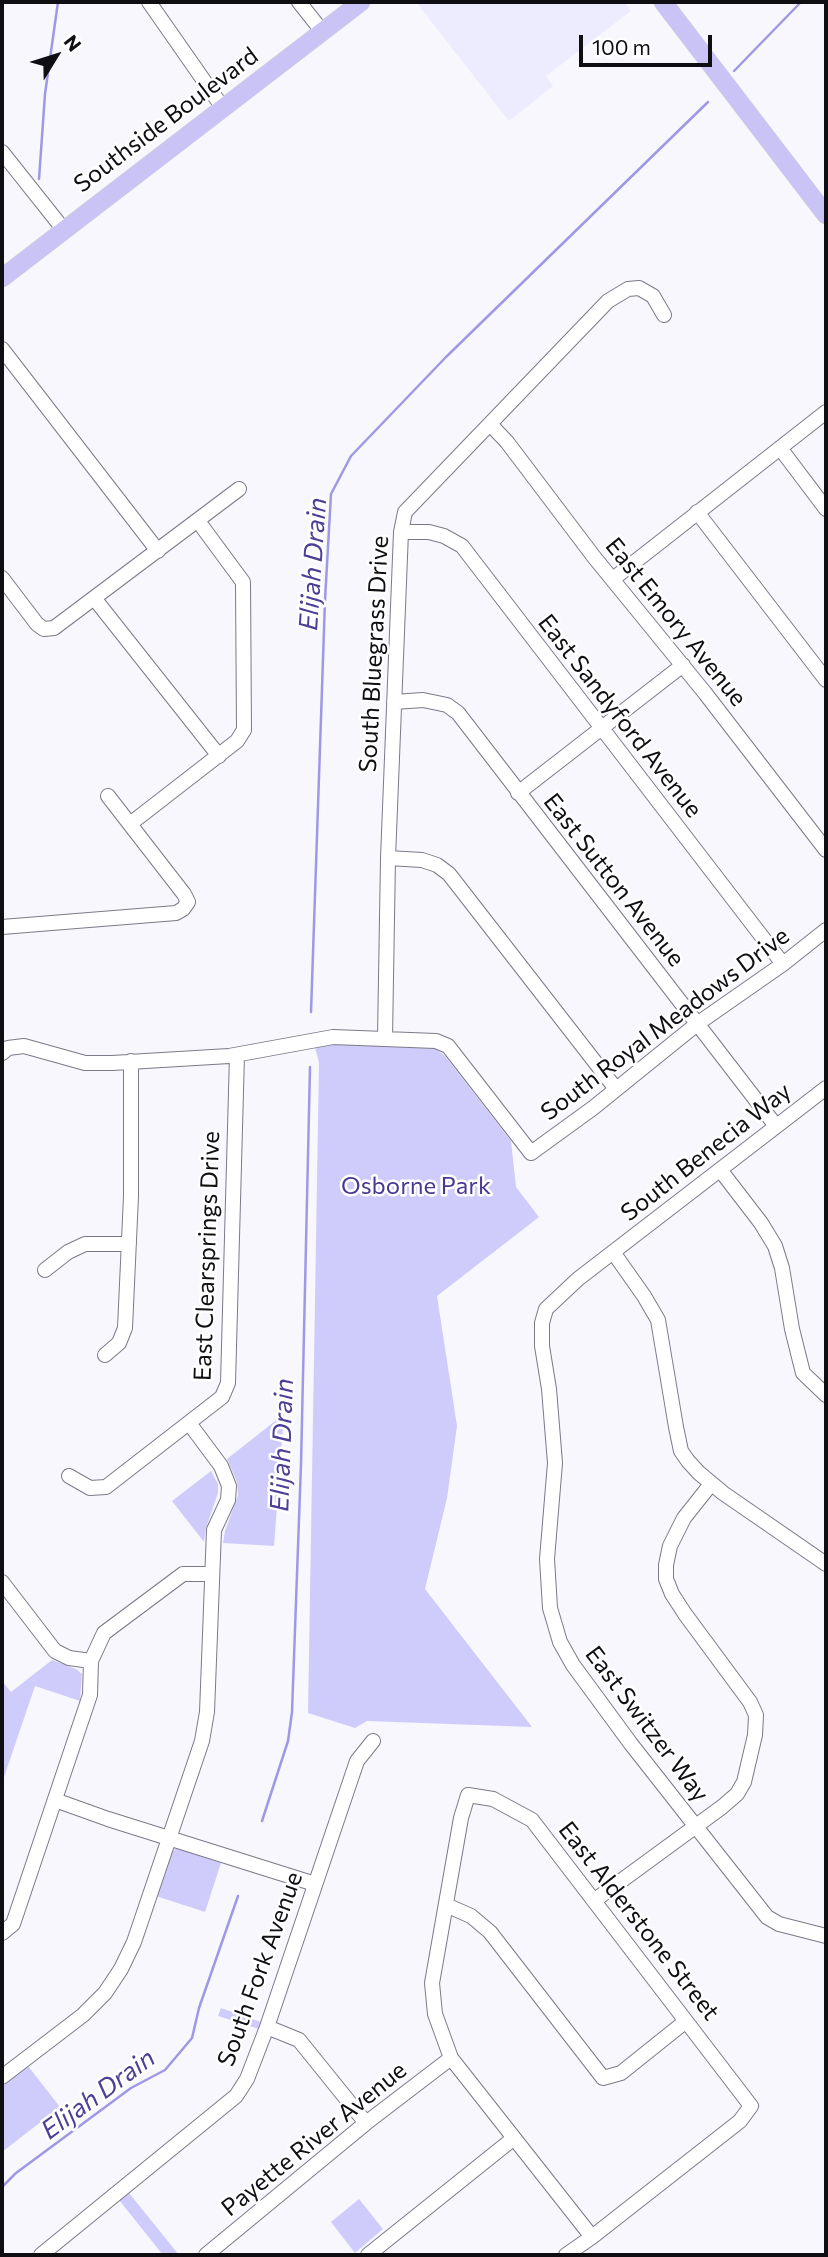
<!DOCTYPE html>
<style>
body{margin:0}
#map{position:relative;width:828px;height:2257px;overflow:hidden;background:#f7f7fd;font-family:Commissioner,sans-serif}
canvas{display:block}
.frame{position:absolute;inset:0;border:4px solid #0e0e13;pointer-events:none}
.north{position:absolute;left:21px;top:21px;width:70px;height:70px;-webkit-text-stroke:5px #fff;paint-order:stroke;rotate:52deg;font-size:19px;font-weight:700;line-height:28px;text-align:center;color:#0e0e13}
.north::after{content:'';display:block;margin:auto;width:24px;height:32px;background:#0e0e13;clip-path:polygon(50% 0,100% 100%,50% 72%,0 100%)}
.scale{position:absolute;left:579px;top:35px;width:133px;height:32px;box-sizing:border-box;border:4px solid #0e0e13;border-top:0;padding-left:9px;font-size:21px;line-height:24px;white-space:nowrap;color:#0e0e13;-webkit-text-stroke:5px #fff;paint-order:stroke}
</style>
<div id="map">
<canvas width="828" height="2257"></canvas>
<div class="frame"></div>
<div class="north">N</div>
<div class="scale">100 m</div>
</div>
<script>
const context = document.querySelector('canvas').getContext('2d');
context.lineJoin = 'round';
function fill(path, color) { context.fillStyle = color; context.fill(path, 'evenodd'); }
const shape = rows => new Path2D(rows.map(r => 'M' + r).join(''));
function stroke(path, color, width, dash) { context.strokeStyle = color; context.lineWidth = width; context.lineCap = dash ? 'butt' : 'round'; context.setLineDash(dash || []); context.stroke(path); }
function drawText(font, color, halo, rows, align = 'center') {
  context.font = font + ' Commissioner,sans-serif'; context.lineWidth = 5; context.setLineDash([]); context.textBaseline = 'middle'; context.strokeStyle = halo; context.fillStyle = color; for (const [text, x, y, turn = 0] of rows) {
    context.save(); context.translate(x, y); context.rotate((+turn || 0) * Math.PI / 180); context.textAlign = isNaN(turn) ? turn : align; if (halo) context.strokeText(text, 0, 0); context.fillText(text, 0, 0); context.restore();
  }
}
fill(shape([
 [416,2,624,2,631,11,546,76,553,86,509,121]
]), '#edecff');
fill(shape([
 [344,1043,424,1045,435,1048,445,1056,511,1141,516,1187,539,1217,437,1296,457,1426,447,1498,425,1589,532,1727,367,1721,355,1728,308,1713,319,1063,315,1047],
 [284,1414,274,1546,223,1543,225,1531,238,1495,237,1482,227,1459],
 [211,1471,218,1484,218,1493,206,1528,204,1542,172,1501],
 [52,1660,76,1669,82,1674,80,1701,35,1686,2,1783,2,1681,11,1692],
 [177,1848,221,1863,205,1912,156,1896,170,1853],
 [221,2008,261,2022,259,2029,218,2016],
 [28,2066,60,2107,2,2152,2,2087],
 [129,2192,129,2193,179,2255,163,2255,119,2200],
 [359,2199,383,2229,355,2253,331,2222]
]), '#cfccfc');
stroke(shape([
 [734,71,801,2],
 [39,179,45,94,58,2],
 [311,1012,325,600,331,494,351,456,446,357,708,102],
 [262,1821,288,1741,292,1712,301,1464,310,1067],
 [2,2187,16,2173,131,2088,165,2070,192,2038,199,2008,238,1896]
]), '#9f98e5', 2.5);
const minor = shape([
 [149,2,223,108],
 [299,2,322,31],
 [2,152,64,230],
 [2,349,158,551],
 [490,424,507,442,594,557,705,693,826,850],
 [780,448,826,509],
 [697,512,826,680],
 [401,532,429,532,444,536,462,546,783,964],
 [2,578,37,624,44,629,54,628,239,489],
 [613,579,826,412],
 [94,598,219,756],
 [394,702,423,700,447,705,458,713,776,1126],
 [518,793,683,665],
 [130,824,237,741,244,730,243,582,198,521],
 [388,858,422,860,437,865,449,874,616,1089],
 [2,927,176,913,183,909,188,902,184,894,108,796],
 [385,1038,388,858,401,532,405,512,608,301,628,289,639,288,653,296,664,315],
 [2,1053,8,1048,24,1046,85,1063,112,1063,229,1056,333,1037,436,1041,448,1046,531,1153,593,1108,697,1024,783,964,826,930],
 [826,1088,578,1279,546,1309,542,1323,542,1346,549,1389,555,1463,547,1559,550,1608,560,1642,573,1665,631,1744,767,1917,779,1924,826,1936],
 [721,1171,761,1223,775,1246,782,1268,792,1329,803,1373,826,1395],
 [613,1252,644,1296,658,1320,676,1427,681,1451,688,1461,699,1473,723,1493,826,1564],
 [45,1270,68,1252,85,1244,129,1244],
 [105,1355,119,1343,125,1328,131,1196,131,1061],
 [69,1476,90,1488,106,1487,222,1397,228,1383,237,1055],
 [2,1582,55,1651,69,1658,91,1661],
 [55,1800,108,1819,315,1884],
 [595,1900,722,1807,737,1794,744,1782,755,1735,756,1715,750,1702,685,1614,672,1594,666,1579,666,1565,670,1546,684,1518,711,1484],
 [446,1905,471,1916,490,1932,603,2078,621,2073,686,2021],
 [2,1933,13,1924,90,1695,91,1661,104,1633,183,1574,212,1574],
 [267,2027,299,2040,366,2123],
 [2,2077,83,2015,105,1993,121,1969,134,1942,202,1741,207,1712,214,1530,228,1500,229,1486,221,1466,189,1423],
 [41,2255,236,2096,247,2079,267,2027,357,1761,373,1741],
 [206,2255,366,2123,451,2058],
 [368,2255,514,2138],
 [566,2255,592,2237,740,2121,751,2106,532,1820,493,1799,468,1795,461,1818,432,1983,435,2014,451,2058,592,2237]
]);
const major = shape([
 [663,2,826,215],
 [2,278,361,2]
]);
stroke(minor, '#7b7a88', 16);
stroke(major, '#d4d4d5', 19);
stroke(minor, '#fff', 14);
stroke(major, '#c9c4f5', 18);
drawText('24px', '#0e0e13', '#fff', [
 ["Southside Boulevard",166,120,-37],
 ["East Emory Avenue",676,622,51],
 ["South Bluegrass Drive",374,654,-87],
 ["East Sandyford Avenue",620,716,52],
 ["East Sutton Avenue",614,880,52],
 ["South Royal Meadows Drive",665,1024,-37],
 ["South Benecia Way",706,1152,-38],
 ["East Clearsprings Drive",207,1256,-88],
 ["East Switzer Way",647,1724,53],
 ["East Alderstone Street",639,1921,52],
 ["South Fork Avenue",260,1969,-70],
 ["Payette River Avenue",314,2139,-39]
]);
drawText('24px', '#493891', '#fff', [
 ["Osborne Park",416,1186]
]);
drawText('italic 26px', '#4e3e98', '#fff', [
 ["Elijah Drain",313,564,-86],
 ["Elijah Drain",282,1445,-88],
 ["Elijah Drain",98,2094,-36]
]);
</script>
